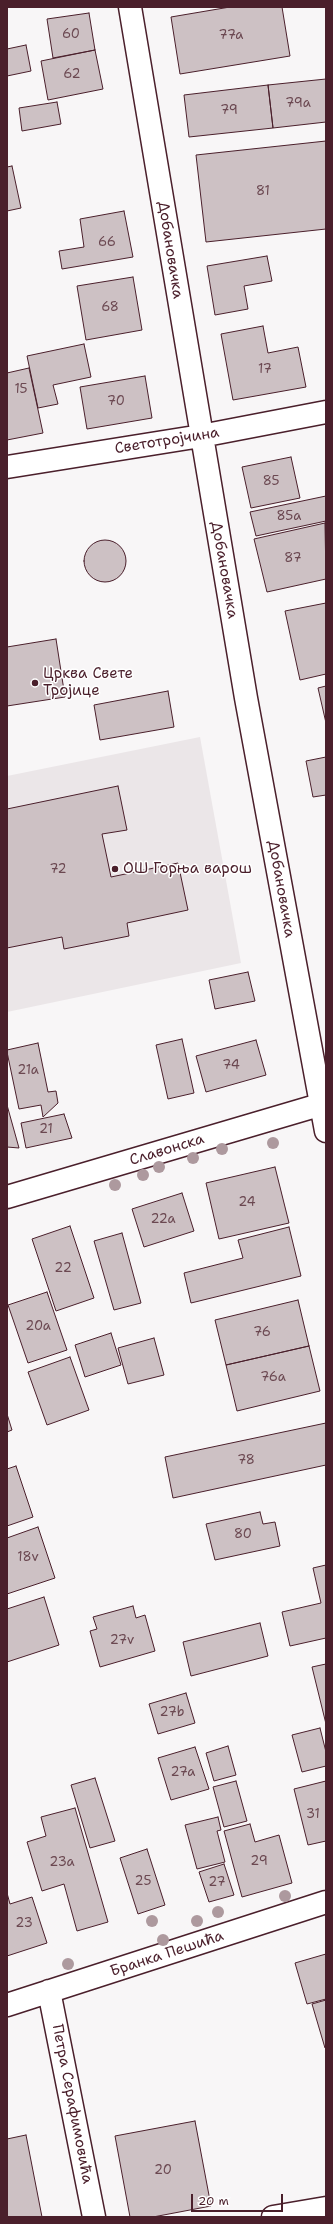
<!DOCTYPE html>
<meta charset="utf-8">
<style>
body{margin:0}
#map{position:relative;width:333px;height:2224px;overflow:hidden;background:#f8f6f7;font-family:"Shantell Sans",sans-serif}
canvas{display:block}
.frame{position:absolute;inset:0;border:8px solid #4a1f2b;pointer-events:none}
.scale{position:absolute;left:191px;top:2194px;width:92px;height:18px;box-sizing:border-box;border:2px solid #4a1f2b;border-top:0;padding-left:5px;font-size:12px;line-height:14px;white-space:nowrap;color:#4a1f2b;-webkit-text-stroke:3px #fff;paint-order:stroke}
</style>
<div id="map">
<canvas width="333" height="2224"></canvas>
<div class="frame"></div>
<div class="scale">20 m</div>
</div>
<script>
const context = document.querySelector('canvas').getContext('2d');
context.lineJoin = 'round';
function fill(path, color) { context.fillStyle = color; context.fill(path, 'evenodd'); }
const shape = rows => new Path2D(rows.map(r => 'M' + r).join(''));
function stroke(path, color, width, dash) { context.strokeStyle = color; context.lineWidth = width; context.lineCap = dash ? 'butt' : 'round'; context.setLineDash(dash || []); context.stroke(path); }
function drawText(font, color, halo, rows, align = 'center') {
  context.font = font + ' "Shantell Sans",sans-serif'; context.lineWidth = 3; context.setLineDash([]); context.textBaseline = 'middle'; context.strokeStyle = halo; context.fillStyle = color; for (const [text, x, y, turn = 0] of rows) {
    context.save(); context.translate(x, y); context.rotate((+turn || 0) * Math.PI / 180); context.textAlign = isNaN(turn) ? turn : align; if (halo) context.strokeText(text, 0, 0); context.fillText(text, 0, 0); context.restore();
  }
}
fill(shape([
 [200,737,241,963,7,1012,7,776]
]), '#ebe6e8');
const building = shape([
 [230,7,282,7,290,56,180,74,171,17,230,7],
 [89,13,95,50,53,58,47,19,89,13],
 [26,45,31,71,7,76,7,49,26,45],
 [95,50,103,89,48,100,41,61,95,50],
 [326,79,326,122,273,128,268,85,326,79],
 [268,85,273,128,189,137,184,95,268,85],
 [57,102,61,124,22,131,19,108,57,102],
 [326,141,326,229,206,242,196,155,326,141],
 [12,166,21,208,7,211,7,167,12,166],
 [124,211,133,257,62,269,59,251,84,247,80,219,124,211],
 [267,256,272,281,244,286,248,309,215,315,207,266,267,256],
 [133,277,142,330,86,340,77,286,133,277],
 [263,326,268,353,298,347,306,387,233,400,221,334,263,326],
 [84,344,91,377,53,385,58,404,38,408,27,356,84,344],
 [29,368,43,433,7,440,7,373,29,368],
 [145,376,152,418,87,429,80,387,145,376],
 [291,457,300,498,251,508,242,467,291,457],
 [326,496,326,521,256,536,250,512,326,496],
 [325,523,326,579,267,592,254,539,325,523],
 '84 561a21 21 0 1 1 42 0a21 21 0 1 1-42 0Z',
 [326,603,326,674,300,680,285,611,326,603],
 [56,639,65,697,7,706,7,647,56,639],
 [326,686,326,723,318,688,326,686],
 [168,691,174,727,100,740,94,705,168,691],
 [326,757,326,795,313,797,306,761,326,757],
 [118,786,127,830,102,834,111,877,178,863,188,910,127,923,129,936,64,949,62,937,7,948,7,809,118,786],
 [248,972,255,1001,215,1009,209,980,248,972],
 [182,1039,194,1093,168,1099,156,1045,182,1039],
 [256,1040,266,1075,206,1092,196,1056,256,1040],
 [38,1043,48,1092,56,1091,58,1103,43,1117,41,1105,19,1109,7,1052,7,1050,38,1043],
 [7,1105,19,1148,7,1147,7,1105],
 [64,1114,72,1138,26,1148,21,1123,64,1114],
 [275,1167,289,1223,219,1239,206,1183,275,1167],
 [182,1193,194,1231,144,1247,132,1209,182,1193],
 [70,1226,94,1298,56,1311,32,1239,70,1226],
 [289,1227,301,1276,191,1303,184,1273,243,1258,238,1240,289,1227],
 [122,1233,141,1303,114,1310,94,1241,122,1233],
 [47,1292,67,1350,28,1363,8,1305,47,1292],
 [298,1300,309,1346,226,1365,215,1320,298,1300],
 [111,1333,121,1365,85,1377,75,1345,111,1333],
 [154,1338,164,1375,128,1384,118,1348,154,1338],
 [309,1346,320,1391,237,1411,226,1365,309,1346],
 [70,1357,89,1410,47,1425,28,1372,70,1357],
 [7,1414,12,1430,7,1432,7,1414],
 [326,1423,326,1465,173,1498,165,1457,326,1423],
 [16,1466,33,1517,7,1526,7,1469,16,1466],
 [260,1512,263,1524,275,1522,280,1546,215,1560,206,1524,260,1512],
 [38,1527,55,1578,7,1594,7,1538,38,1527],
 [326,1565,326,1638,290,1646,282,1612,321,1603,313,1568,326,1565],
 [44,1597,59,1645,7,1662,7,1609,44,1597],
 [133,1606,136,1618,145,1615,155,1651,100,1667,90,1631,97,1629,93,1617,133,1606],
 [260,1623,268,1656,191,1676,183,1642,260,1623],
 [326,1664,326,1724,312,1667,326,1664],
 [186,1693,195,1723,158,1734,149,1704,186,1693],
 [320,1728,326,1752,326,1766,302,1772,292,1735,320,1728],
 [228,1746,236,1775,214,1781,206,1753,228,1746],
 [195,1747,209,1789,171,1800,158,1758,195,1747],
 [95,1778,115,1841,90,1848,71,1785,95,1778],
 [236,1781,247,1821,224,1827,213,1787,236,1781],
 [326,1781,326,1841,308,1845,294,1789,326,1781],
 [75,1808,108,1922,77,1931,64,1884,42,1891,27,1842,46,1836,41,1817,75,1808],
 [218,1817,221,1830,217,1831,225,1862,197,1869,185,1825,218,1817],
 [250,1824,255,1842,279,1835,292,1883,242,1897,224,1831,250,1824],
 [147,1849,165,1905,138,1914,120,1858,147,1849],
 [224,1864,234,1895,209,1902,199,1872,224,1864],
 [7,1893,10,1904,32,1897,47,1943,7,1956,7,1893],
 [326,1954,326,1999,307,2004,295,1963,326,1954],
 [326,2000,326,2047,325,2048,312,2004,326,2000],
 [195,2121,211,2206,153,2217,130,2217,115,2136,195,2121],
 [26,2135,42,2217,7,2217,7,2139,26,2135]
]);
fill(building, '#cdc1c4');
stroke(building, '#4a1f2b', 1);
const minor = shape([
 [130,7,246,698,326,1131],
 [7,467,201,436,326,412],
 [7,1197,326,1103],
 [49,1991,94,2217],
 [7,2005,326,1902],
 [273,2217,326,2208]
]);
stroke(minor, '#4a1f2b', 25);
stroke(minor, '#fff', 22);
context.fillStyle = '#ad999e';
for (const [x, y] of [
 [273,1143],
 [222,1149],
 [193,1158],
 [159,1167],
 [143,1175],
 [115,1185],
 [285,1896],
 [218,1912],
 [152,1921],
 [197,1921],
 [163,1940],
 [68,1964]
]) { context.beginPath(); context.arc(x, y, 6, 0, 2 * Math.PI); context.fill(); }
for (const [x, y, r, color] of [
 [35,683,4,"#4a1f2b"],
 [115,869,4,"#4a1f2b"]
]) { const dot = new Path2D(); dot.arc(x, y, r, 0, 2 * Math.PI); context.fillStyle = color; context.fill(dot); stroke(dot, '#fff', 1.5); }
drawText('13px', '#6b4851', null, [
 ["60",71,35],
 ["77a",231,36],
 ["62",72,75],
 ["79a",298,104],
 ["79",229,111],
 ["81",263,192],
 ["66",107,243],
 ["68",110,308],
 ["17",265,370],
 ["15",21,390],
 ["70",116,402],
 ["85",271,482],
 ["85a",289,517],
 ["87",293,559],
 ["72",58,870],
 ["74",231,1066],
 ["21a",28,1071],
 ["21",46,1130],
 ["24",247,1203],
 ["22a",163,1220],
 ["22",63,1269],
 ["20a",38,1327],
 ["76",262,1333],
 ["76a",273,1378],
 ["78",246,1461],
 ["80",243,1535],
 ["18v",28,1558],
 ["27v",122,1641],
 ["27b",172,1713],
 ["27a",183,1773],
 ["31",313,1815],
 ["29",259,1862],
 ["23a",62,1863],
 ["25",143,1882],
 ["27",217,1883],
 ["23",24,1924],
 ["20",163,2171]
]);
drawText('15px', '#4a1f2b', '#fff', [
 ["Добановачка",170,250,81],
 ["Светотројчина",167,441,-9],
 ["Добановачка",224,570,80],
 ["Добановачка",281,889,80],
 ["Славонска",167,1150,-17],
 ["Бранка Пешића",167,1954,-18],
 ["Петра Серафимовића",72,2104,79]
]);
drawText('15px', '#4a1f2b', '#fff', [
 ["Црква Свете",43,674],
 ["Тројице",43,691],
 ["ОШ Горња варош",123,869]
], 'left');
</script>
